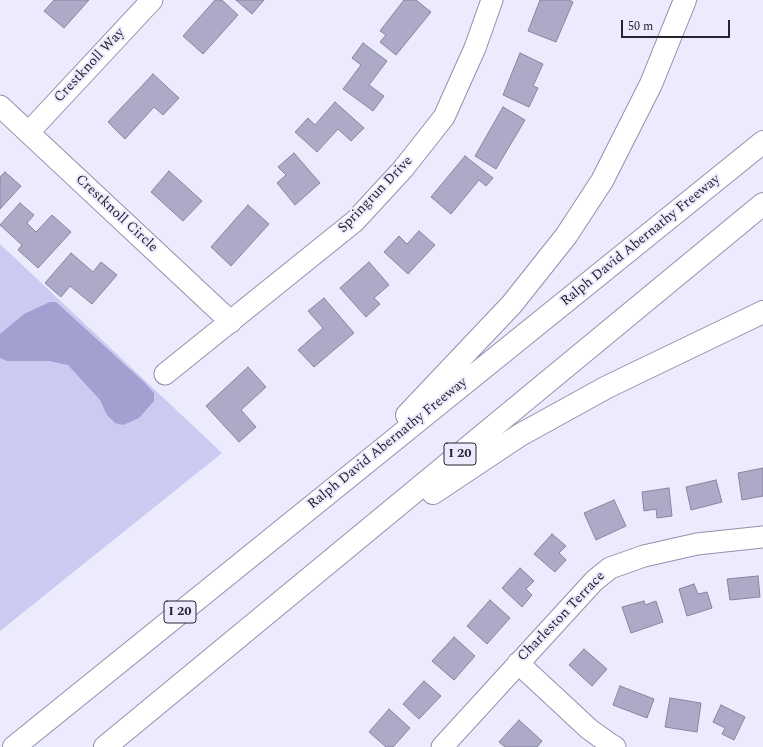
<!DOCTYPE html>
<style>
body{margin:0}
#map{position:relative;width:763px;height:747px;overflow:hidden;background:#ecebfe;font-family:Spectral,serif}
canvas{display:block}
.scale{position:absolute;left:621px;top:20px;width:109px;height:18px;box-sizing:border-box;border:2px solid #25232f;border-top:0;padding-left:5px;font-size:12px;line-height:14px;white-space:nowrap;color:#25232f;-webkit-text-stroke:3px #ecebfe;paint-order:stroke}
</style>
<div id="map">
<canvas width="763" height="747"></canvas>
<div class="scale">50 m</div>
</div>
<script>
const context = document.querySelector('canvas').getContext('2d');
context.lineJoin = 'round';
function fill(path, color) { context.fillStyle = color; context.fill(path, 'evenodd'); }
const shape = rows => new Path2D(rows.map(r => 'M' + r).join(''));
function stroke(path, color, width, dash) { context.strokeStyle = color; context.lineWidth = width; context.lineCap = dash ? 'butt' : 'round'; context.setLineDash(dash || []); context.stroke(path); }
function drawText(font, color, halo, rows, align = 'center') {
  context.font = font + ' Spectral,serif'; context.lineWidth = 4; context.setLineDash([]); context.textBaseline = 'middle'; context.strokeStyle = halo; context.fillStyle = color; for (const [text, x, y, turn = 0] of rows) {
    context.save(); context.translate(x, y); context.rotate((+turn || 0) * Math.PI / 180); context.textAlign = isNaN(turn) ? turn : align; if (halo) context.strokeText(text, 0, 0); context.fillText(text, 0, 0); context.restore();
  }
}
fill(shape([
 [0,244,222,453,0,631]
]), '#cdcaf1');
fill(shape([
 [50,302,56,302,145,383,154,393,154,401,139,418,123,425,115,423,107,415,100,400,68,365,49,361,7,361,0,358,0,334,24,314]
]), '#a49fd1');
const building = shape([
 [54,0,89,0,64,28,44,11,54,0],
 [215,0,222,0,238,15,203,54,183,36,215,0],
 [236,0,264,0,252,14,236,0],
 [404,0,416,0,431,12,396,55,380,42,386,35,380,31,404,0],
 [540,0,569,0,573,2,556,42,528,31,540,0],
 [363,43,387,61,369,85,384,96,373,111,343,89,361,65,352,58,363,43],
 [520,53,543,64,533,86,538,88,529,107,503,95,520,53],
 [153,74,179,98,163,115,154,107,125,139,108,122,153,74],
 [335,102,364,128,351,141,338,129,317,152,295,132,308,118,315,125,335,102],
 [503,107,525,120,496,169,475,156,503,107],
 [294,153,320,183,295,205,277,183,286,175,278,167,294,153],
 [465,156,493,178,486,186,479,180,451,214,431,197,465,156],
 [169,171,202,201,183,221,151,192,169,171],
 [5,172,21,186,0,209,0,177,5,172],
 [20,203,34,215,27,223,36,232,52,215,71,232,38,268,18,250,22,245,0,225,20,203],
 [248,205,269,224,231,266,211,247,248,205],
 [419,231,435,245,408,274,384,252,399,236,407,244,419,231],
 [71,253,93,272,101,262,117,275,92,304,70,286,61,297,45,283,71,253],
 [369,262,389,285,374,298,380,304,366,317,340,288,369,262],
 [324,298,354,333,314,367,298,350,323,328,308,311,324,298],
 [248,367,266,387,241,410,256,427,239,442,206,406,248,367],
 [763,468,763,496,742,500,738,473,763,468],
 [716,480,722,502,691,510,686,487,716,480],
 [669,488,672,516,657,518,656,509,644,511,642,492,669,488],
 [614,500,626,526,596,540,584,513,614,500],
 [552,534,566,546,559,553,566,560,555,572,534,554,552,534],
 [520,568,534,581,526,589,532,595,522,607,502,588,520,568],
 [758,576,760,597,730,600,727,579,758,576],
 [694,584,698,594,707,592,712,608,687,616,679,589,694,584],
 [490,600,510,618,487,644,467,626,490,600],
 [644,601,645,605,656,601,663,622,631,633,622,607,644,601],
 [454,637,475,656,454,680,432,661,454,637],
 [584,649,607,669,592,686,569,665,584,649],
 [424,681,441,696,419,719,403,704,424,681],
 [620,686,654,699,647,718,613,705,620,686],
 [670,698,701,703,697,732,665,727,670,698],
 [721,705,745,717,734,740,722,734,725,728,713,722,721,705],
 [389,709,410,728,393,747,386,747,369,732,389,709],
 [519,720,542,741,537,747,505,747,499,742,519,720]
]);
fill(building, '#acaac7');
stroke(building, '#8784a1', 1);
const minor = shape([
 [0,106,231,322],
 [29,132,152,0],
 [165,374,355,221,403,169,444,117,475,48,492,0],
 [518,663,589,729,610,744,615,747],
 [442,747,594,581,610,568,644,556,697,544,763,537]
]);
const highway = shape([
 [407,415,512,304,566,236,602,181,651,84,685,0],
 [433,493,520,435,607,387,763,312],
 [14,747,763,142],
 [105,747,763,204]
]);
stroke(minor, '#9290ac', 23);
stroke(highway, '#9290ac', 24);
stroke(minor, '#fff', 21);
stroke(highway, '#fff', 22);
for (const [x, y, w] of [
 [460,454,32],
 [180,612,32]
]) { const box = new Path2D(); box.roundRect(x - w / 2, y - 11, w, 22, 3); context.fillStyle = '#ecebfe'; context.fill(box); stroke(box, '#25232f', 1); }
drawText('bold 13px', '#25232f', null, [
 ["I 20",460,454],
 ["I 20",180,612]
]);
drawText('14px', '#25232f', '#ecebfe', [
 ["Crestknoll Way",90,66,-47],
 ["Springrun Drive",376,195,-46],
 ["Crestknoll Circle",116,214,43],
 ["Ralph David Abernathy Freeway",641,241,-39],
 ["Ralph David Abernathy Freeway",388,444,-39],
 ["Charleston Terrace",562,617,-46]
]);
</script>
